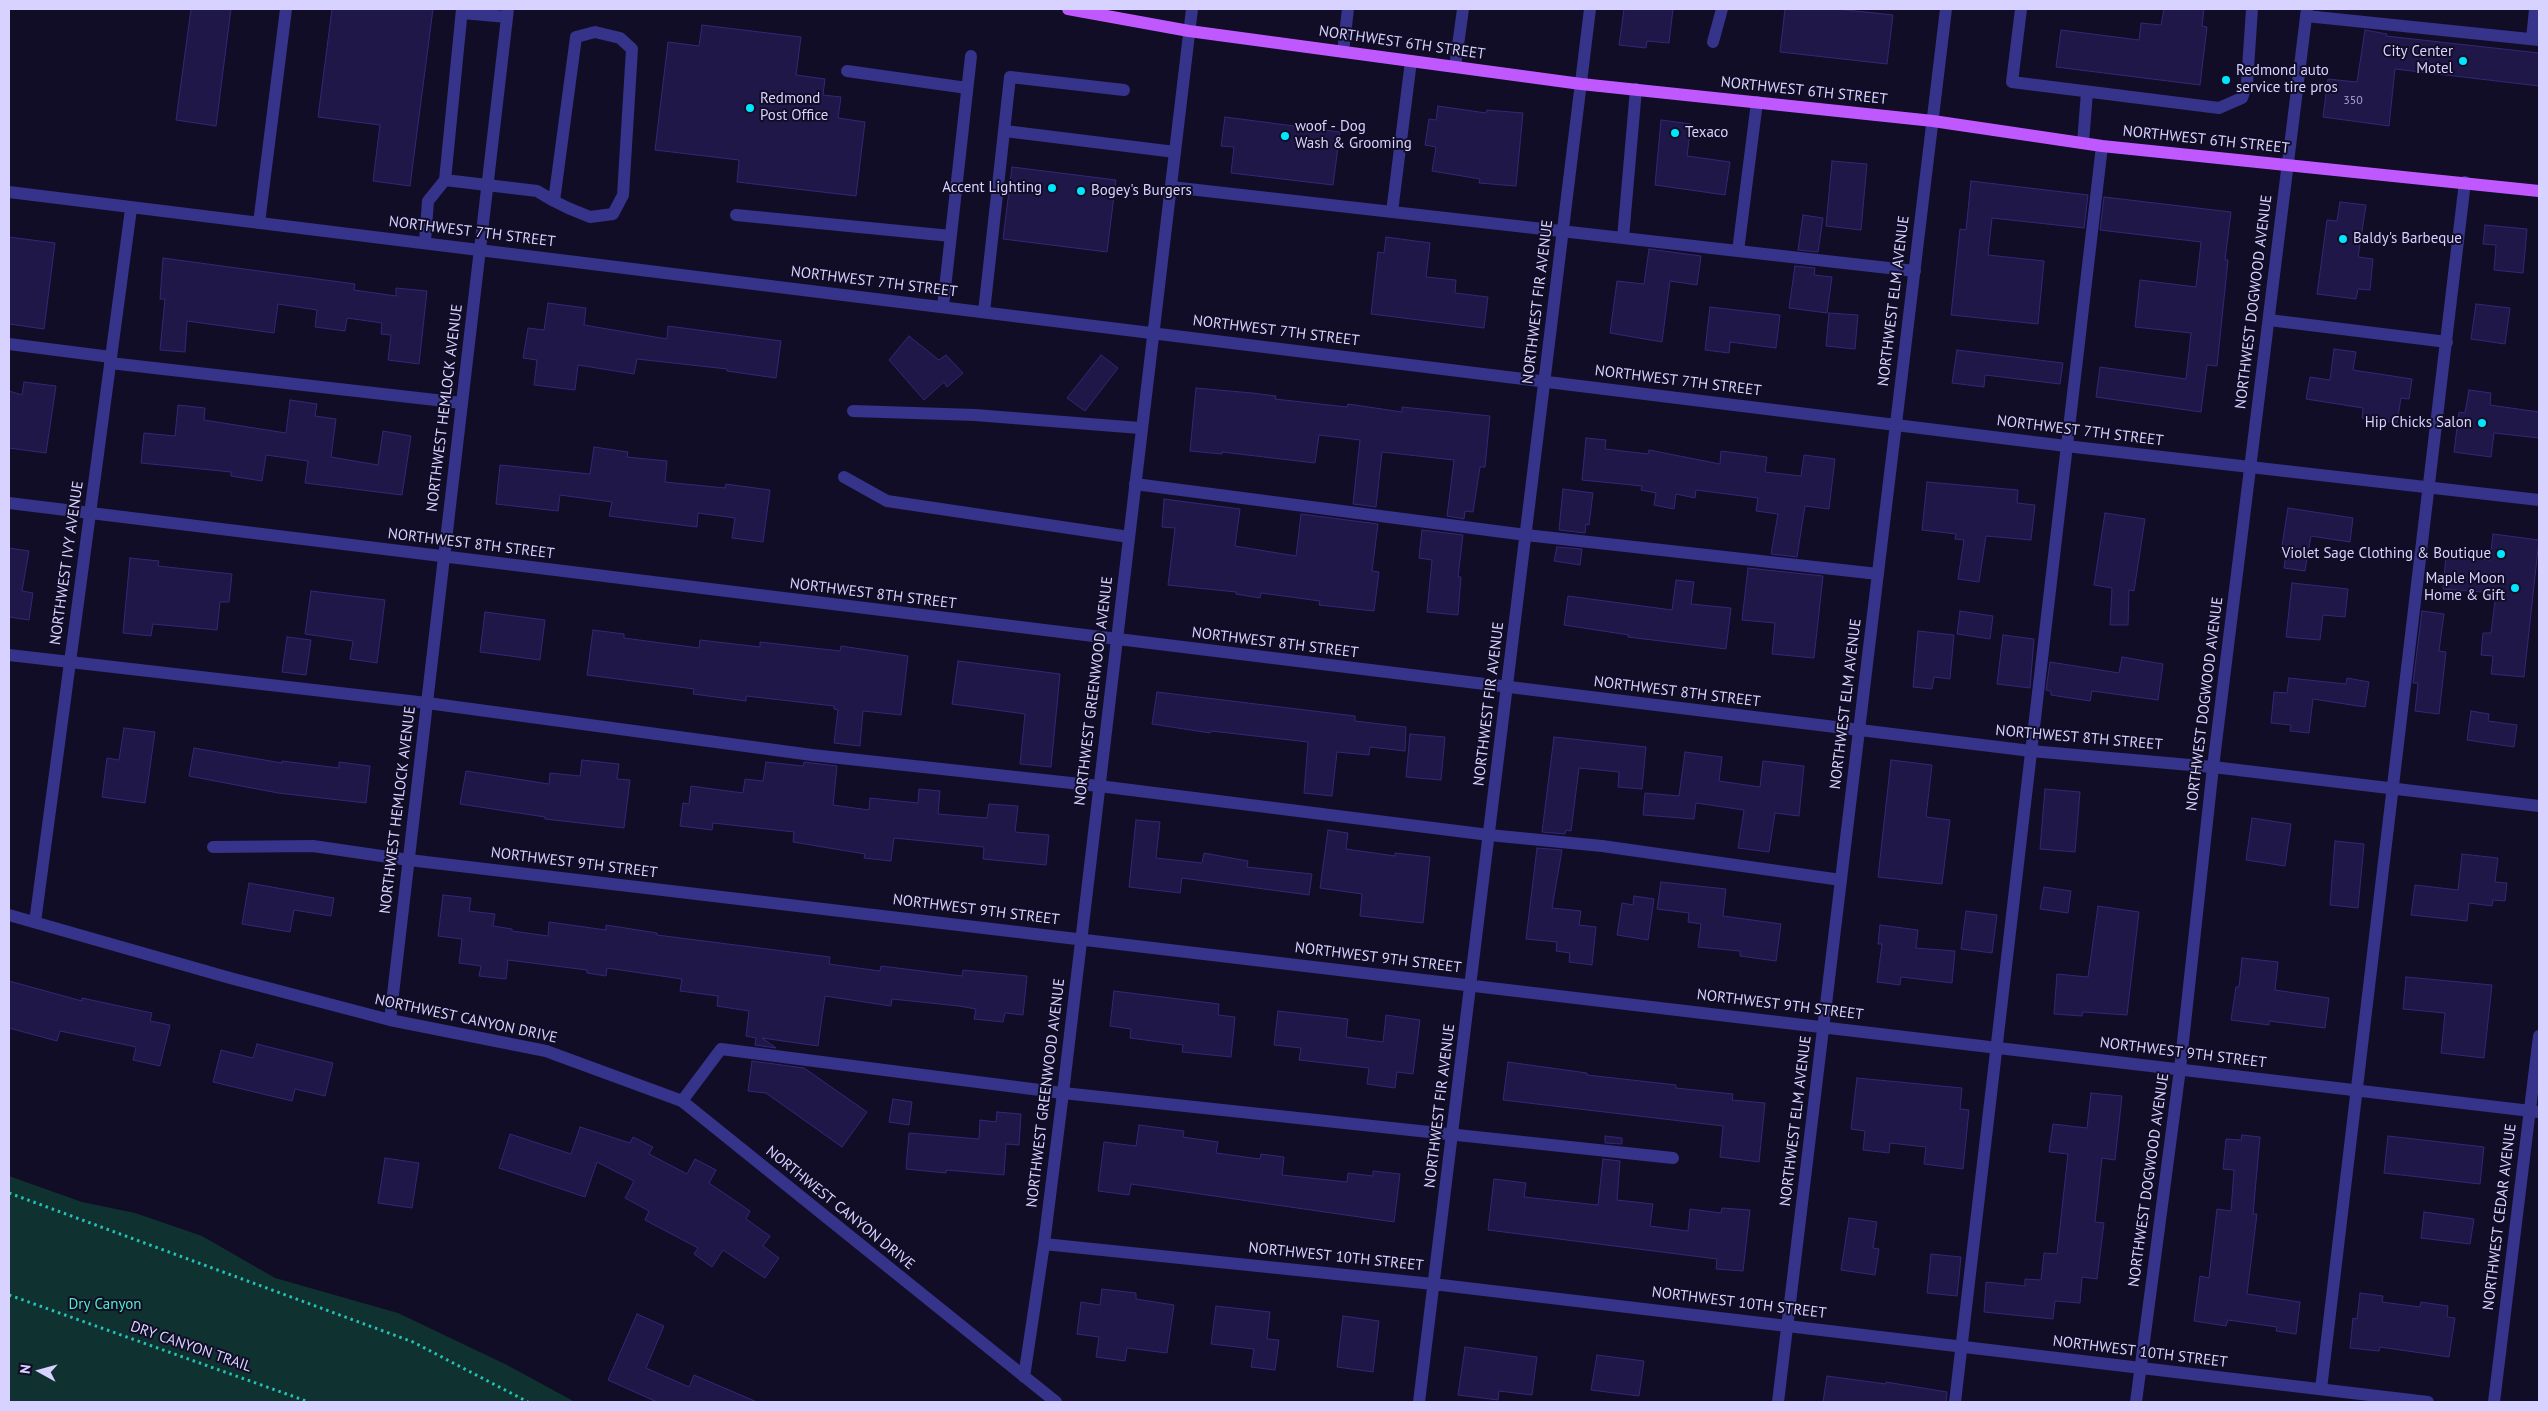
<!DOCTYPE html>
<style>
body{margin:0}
#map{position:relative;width:2548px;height:1411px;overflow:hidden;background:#110d26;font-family:"PT Sans",sans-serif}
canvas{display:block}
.frame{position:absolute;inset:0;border:10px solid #d7d2ff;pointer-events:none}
.north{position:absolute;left:15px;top:1346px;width:50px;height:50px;-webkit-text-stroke:4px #110d26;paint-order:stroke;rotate:277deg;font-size:14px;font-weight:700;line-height:20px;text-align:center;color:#d7d2ff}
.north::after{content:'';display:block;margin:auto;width:18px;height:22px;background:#d7d2ff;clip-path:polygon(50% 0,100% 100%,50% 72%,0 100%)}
</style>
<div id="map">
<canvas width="2548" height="1411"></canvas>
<div class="frame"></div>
<div class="north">N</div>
</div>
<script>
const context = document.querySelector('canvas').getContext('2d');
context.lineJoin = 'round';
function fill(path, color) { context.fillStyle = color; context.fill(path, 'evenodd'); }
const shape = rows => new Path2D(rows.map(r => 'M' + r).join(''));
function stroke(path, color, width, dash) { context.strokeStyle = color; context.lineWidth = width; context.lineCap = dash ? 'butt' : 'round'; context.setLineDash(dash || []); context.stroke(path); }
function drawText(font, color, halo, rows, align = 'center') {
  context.font = font + ' "PT Sans",sans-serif'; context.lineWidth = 4; context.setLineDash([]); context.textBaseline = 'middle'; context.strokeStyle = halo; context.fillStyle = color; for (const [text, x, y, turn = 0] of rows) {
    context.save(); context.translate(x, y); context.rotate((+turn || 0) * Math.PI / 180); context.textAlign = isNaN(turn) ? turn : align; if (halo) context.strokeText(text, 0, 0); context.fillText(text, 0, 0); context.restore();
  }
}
fill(shape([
 [9,1176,82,1202,135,1213,202,1236,275,1278,398,1313,507,1365,575,1402,9,1402]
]), '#0f312f');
const building = shape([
 [191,9,231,9,216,126,176,120,191,9],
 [332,9,433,9,410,186,373,181,380,125,318,117,332,9],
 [1624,9,1673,9,1669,43,1647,41,1646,48,1619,45,1624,9],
 [1785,9,1837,9,1893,15,1887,64,1780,52,1785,9],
 [2164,9,2204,9,2202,26,2207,27,2200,85,2056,67,2061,30,2139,40,2141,23,2161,25,2164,9],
 [702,25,801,37,796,75,825,79,823,95,841,97,838,118,865,122,856,196,737,182,739,160,655,150,668,42,699,46,702,25],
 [2365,30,2387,34,2386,36,2539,53,2539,86,2395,69,2389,126,2323,117,2328,79,2357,82,2365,30],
 [1438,106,1486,113,1487,110,1523,113,1516,186,1479,183,1480,179,1432,171,1436,147,1425,145,1429,119,1436,120,1438,106],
 [1225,117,1340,132,1333,185,1231,173,1234,147,1221,146,1225,117],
 [1661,120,1691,124,1687,156,1730,162,1725,195,1655,185,1661,120],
 [1832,161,1867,164,1861,230,1826,226,1832,161],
 [1012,167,1116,180,1107,252,1003,239,1012,167],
 [1971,181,2088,195,2084,228,1992,218,1988,255,2044,261,2038,324,1951,315,1960,229,1966,230,1971,181],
 [2104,197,2231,212,2225,260,2228,260,2217,366,2207,365,2201,412,2096,397,2100,367,2186,379,2191,333,2135,327,2140,280,2196,287,2201,242,2100,230,2104,197],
 [2340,202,2366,205,2358,257,2373,259,2370,290,2358,289,2356,299,2317,294,2327,220,2337,221,2340,202],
 [1803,215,1823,218,1818,252,1798,250,1803,215],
 [2485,225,2527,229,2523,273,2494,270,2496,245,2483,244,2485,225],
 [9,237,55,243,44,329,9,324,9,237],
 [1386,237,1430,243,1426,277,1456,280,1455,293,1488,297,1484,328,1371,314,1378,252,1384,253,1386,237],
 [1649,249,1701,256,1697,285,1670,281,1662,342,1610,333,1617,281,1644,284,1649,249],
 [163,258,355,284,354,290,396,296,396,288,427,291,419,364,388,360,391,335,381,334,382,323,347,318,345,331,315,327,317,310,278,304,274,333,187,321,185,352,160,350,165,299,160,299,163,258],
 [1795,266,1815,268,1814,275,1832,277,1827,313,1789,308,1795,266],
 [548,303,586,308,584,325,667,339,668,326,781,341,776,378,727,371,727,369,637,359,634,374,578,365,575,390,534,385,537,360,523,358,528,328,544,330,548,303],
 [2476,304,2510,308,2505,344,2471,339,2476,304],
 [1710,307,1780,315,1776,348,1730,342,1729,353,1705,350,1710,307],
 [1829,313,1858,315,1855,349,1826,346,1829,313],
 [909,336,939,360,946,355,963,373,947,387,944,382,924,400,889,360,909,336],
 [2334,349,2356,352,2353,370,2412,379,2409,399,2401,398,2397,423,2362,418,2363,408,2306,399,2310,377,2330,380,2334,349],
 [1957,350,2063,363,2060,384,1985,375,1984,387,1952,383,1957,350],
 [1101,355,1118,368,1085,411,1067,398,1101,355],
 [24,382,56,386,46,453,9,448,9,391,22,395,24,382],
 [1196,388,1252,393,1276,396,1275,399,1347,407,1348,404,1402,412,1402,407,1490,416,1485,467,1480,467,1473,512,1465,511,1464,519,1447,516,1454,460,1382,452,1376,507,1353,504,1360,440,1319,435,1315,463,1222,452,1222,454,1190,451,1196,388],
 [2469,390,2491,393,2490,405,2539,412,2539,438,2494,433,2491,457,2454,452,2459,412,2465,413,2469,390],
 [290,400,317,404,315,416,336,419,331,457,378,465,383,431,411,436,402,495,305,483,308,461,266,455,262,481,231,476,231,472,141,463,144,433,175,436,178,405,205,408,204,420,286,433,290,400],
 [1586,438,1606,440,1605,449,1648,454,1649,450,1720,464,1721,451,1767,457,1765,472,1801,476,1804,455,1835,459,1829,509,1805,506,1797,557,1771,554,1778,514,1756,511,1758,498,1696,490,1695,498,1676,494,1674,509,1654,505,1656,493,1641,490,1642,486,1582,480,1586,438],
 [594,447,628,452,627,457,667,461,665,482,725,488,726,484,770,490,763,542,732,538,735,518,698,513,697,527,609,516,612,502,560,495,558,511,496,504,500,465,590,474,594,447],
 [1927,482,2018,490,2017,503,2035,505,2031,540,1986,536,1979,582,1958,579,1964,540,1955,539,1956,534,1922,530,1927,482],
 [1563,489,1593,493,1589,525,1586,524,1585,533,1559,530,1563,489],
 [1164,499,1240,509,1235,546,1296,556,1301,514,1378,524,1372,571,1379,572,1374,611,1319,605,1320,601,1261,593,1260,598,1236,594,1236,592,1168,585,1175,528,1162,527,1164,499],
 [2288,508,2353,518,2350,542,2311,536,2305,571,2284,568,2286,553,2281,552,2288,508],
 [2105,513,2145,519,2134,591,2129,590,2128,625,2110,625,2112,588,2094,585,2105,513],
 [1422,530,1463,535,1458,577,1461,577,1458,615,1427,612,1432,560,1419,558,1422,530],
 [2493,534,2539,540,2524,677,2491,674,2493,656,2481,655,2483,633,2491,633,2496,593,2443,589,2446,556,2490,560,2493,534],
 [1557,547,1582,549,1580,565,1554,561,1557,547],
 [9,548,29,551,22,591,33,593,29,620,9,617,9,548],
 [130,558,159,561,158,566,232,574,229,602,220,602,217,630,153,624,151,636,123,633,130,558],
 [1748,568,1823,576,1814,658,1772,654,1775,623,1742,620,1748,568],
 [1676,580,1694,582,1691,604,1731,608,1726,649,1628,637,1629,635,1564,625,1568,596,1672,610,1676,580],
 [2292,583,2348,589,2345,617,2323,615,2320,640,2286,637,2292,583],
 [311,591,385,600,377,663,350,659,353,641,305,634,311,591],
 [1960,611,1993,616,1990,639,1957,634,1960,611],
 [2422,611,2444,614,2439,651,2446,652,2439,714,2415,711,2418,683,2413,683,2422,611],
 [485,612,545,620,540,660,480,652,485,612],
 [593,630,624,634,624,638,699,648,700,640,760,647,760,642,840,651,841,646,908,656,901,715,863,711,860,746,834,743,838,710,834,709,834,706,746,696,746,701,693,694,694,689,587,675,593,630],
 [1918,631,1954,635,1950,679,1934,677,1932,689,1913,687,1918,631],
 [2003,635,2034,639,2030,688,1997,684,2003,635],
 [287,637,311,640,306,675,282,672,287,637],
 [2122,657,2163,664,2158,700,2092,691,2090,701,2051,695,2051,691,2046,690,2050,662,2119,673,2122,657],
 [958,661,1060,674,1051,767,1020,764,1025,714,952,704,958,661],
 [2289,678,2346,684,2347,678,2369,682,2365,707,2313,699,2309,733,2290,731,2291,725,2271,723,2274,692,2287,693,2289,678],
 [1157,692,1355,716,1355,721,1406,727,1405,751,1370,747,1369,755,1337,752,1332,796,1304,793,1308,742,1211,731,1210,733,1152,724,1157,692],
 [2471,711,2489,714,2488,721,2517,725,2514,747,2467,740,2471,711],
 [124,728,155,732,145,803,102,797,107,758,119,760,124,728],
 [1410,734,1445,737,1441,780,1406,777,1410,734],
 [1554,737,1646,747,1642,789,1618,787,1619,772,1579,768,1571,831,1566,830,1565,834,1542,832,1554,737],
 [194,748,282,763,282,761,339,768,339,762,370,766,366,803,278,793,189,776,194,748],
 [1685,752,1722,757,1719,781,1760,787,1763,761,1804,766,1799,816,1775,813,1769,852,1738,848,1744,810,1696,803,1694,819,1643,815,1645,793,1679,796,1685,752],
 [582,760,619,764,617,779,630,780,624,828,545,819,545,817,460,804,466,771,549,784,550,773,580,776,582,760],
 [1891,760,1932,765,1926,817,1950,820,1942,884,1878,877,1891,760],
 [766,762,803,766,804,762,837,766,833,805,869,810,870,798,918,803,919,789,940,791,938,814,987,818,989,804,1018,806,1015,832,1049,835,1046,865,983,859,984,847,894,838,891,861,864,858,865,854,793,842,794,832,713,823,712,830,680,826,683,803,689,804,691,786,743,793,745,779,763,781,766,762],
 [2045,789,2080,792,2075,852,2040,849,2045,789],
 [2252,818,2291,824,2285,866,2246,860,2252,818],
 [1136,820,1160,822,1156,858,1202,863,1204,853,1248,861,1247,867,1312,874,1309,895,1182,878,1180,893,1129,887,1136,820],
 [1328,830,1348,833,1346,849,1395,856,1395,853,1430,857,1423,923,1360,916,1362,894,1320,888,1328,830],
 [2335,841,2364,844,2358,908,2330,905,2335,841],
 [1537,848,1562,850,1552,908,1581,911,1579,925,1596,927,1592,965,1569,962,1570,953,1556,951,1557,942,1526,939,1537,848],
 [2462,854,2498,858,2495,882,2507,883,2505,901,2493,900,2492,906,2469,903,2467,921,2411,915,2415,885,2458,890,2462,854],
 [1661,882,1726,889,1723,916,1781,924,1776,961,1740,956,1740,951,1698,947,1701,924,1688,922,1689,913,1657,909,1661,882],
 [249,883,334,898,331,916,294,910,290,932,242,924,249,883],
 [2044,887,2071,891,2068,913,2040,909,2044,887],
 [443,895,471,898,469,911,495,914,493,926,512,929,512,931,548,936,549,922,606,930,606,925,657,933,657,935,830,957,829,964,880,971,881,966,962,976,963,970,1027,976,1023,1015,1005,1013,1003,1022,974,1019,976,1009,959,1006,892,999,891,1006,825,996,818,1046,762,1038,776,1048,755,1045,756,1038,746,1036,749,1011,717,1006,718,996,680,991,682,979,607,968,606,976,587,973,587,970,508,960,506,979,479,976,481,966,459,963,462,939,438,936,443,895],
 [1634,896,1654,899,1648,940,1617,935,1622,903,1633,905,1634,896],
 [2098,906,2139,912,2127,1015,2083,1012,2082,1016,2054,1014,2057,974,2088,977,2098,906],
 [1966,911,1997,915,1992,953,1961,949,1966,911],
 [1880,925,1918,930,1916,948,1955,951,1952,983,1901,977,1900,985,1877,982,1882,944,1878,944,1880,925],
 [2242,958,2278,962,2275,990,2329,998,2325,1028,2269,1021,2269,1025,2231,1020,2236,987,2239,987,2242,958],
 [2406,977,2492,985,2484,1058,2441,1053,2445,1013,2403,1009,2406,977],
 [9,981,82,1001,82,998,152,1013,150,1021,170,1025,160,1066,133,1060,136,1047,60,1031,57,1041,9,1028,9,981],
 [1114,991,1219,1004,1218,1015,1235,1017,1231,1057,1182,1052,1183,1045,1130,1038,1131,1029,1110,1026,1114,991],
 [1278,1011,1348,1019,1346,1037,1383,1042,1386,1015,1420,1020,1413,1074,1397,1072,1395,1088,1367,1084,1369,1068,1299,1060,1301,1048,1274,1045,1278,1011],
 [257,1044,333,1063,325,1096,295,1089,292,1101,213,1082,221,1050,253,1058,257,1044],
 [752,1061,804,1068,867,1112,842,1147,766,1093,748,1091,752,1061],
 [1508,1062,1587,1073,1587,1075,1676,1085,1676,1088,1733,1094,1732,1100,1765,1103,1759,1162,1720,1157,1723,1126,1503,1100,1508,1062],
 [1857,1078,1962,1088,1960,1109,1969,1110,1963,1169,1924,1164,1926,1147,1890,1143,1889,1153,1863,1150,1865,1131,1851,1129,1857,1078],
 [2091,1093,2122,1096,2115,1160,2102,1158,2095,1222,2104,1223,2097,1279,2082,1277,2080,1303,2055,1301,2053,1319,1984,1312,1986,1282,2025,1286,2025,1279,2041,1280,2044,1253,2057,1254,2068,1154,2049,1152,2053,1124,2087,1128,2091,1093],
 [893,1099,912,1102,909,1125,889,1122,893,1099],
 [997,1112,1021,1114,1019,1145,1006,1144,1004,1175,946,1170,946,1173,906,1169,909,1133,979,1139,980,1120,996,1122,997,1112],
 [1139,1125,1184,1131,1183,1137,1218,1142,1216,1153,1260,1159,1261,1154,1284,1157,1282,1175,1347,1182,1348,1173,1373,1176,1373,1171,1400,1174,1394,1222,1131,1184,1129,1195,1098,1191,1104,1142,1136,1146,1139,1125],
 [580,1127,630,1143,633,1137,653,1147,649,1154,687,1174,695,1159,716,1170,709,1183,750,1211,746,1219,770,1236,763,1246,779,1258,765,1278,723,1250,712,1267,694,1254,698,1248,645,1220,649,1211,625,1198,634,1181,597,1162,585,1197,499,1168,510,1134,571,1154,580,1127],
 [2242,1135,2260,1137,2253,1214,2257,1214,2247,1294,2300,1302,2296,1334,2276,1331,2277,1327,2228,1320,2226,1326,2194,1321,2200,1276,2209,1278,2217,1209,2231,1211,2234,1170,2223,1169,2226,1139,2241,1140,2242,1135],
 [1605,1136,1622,1138,1622,1144,1605,1143,1605,1136],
 [2388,1136,2484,1147,2480,1184,2384,1173,2388,1136],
 [385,1158,419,1163,412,1208,378,1203,385,1158],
 [1603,1159,1620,1161,1617,1200,1653,1204,1650,1226,1688,1231,1690,1209,1721,1213,1722,1208,1750,1210,1743,1271,1716,1269,1717,1259,1488,1230,1494,1179,1526,1183,1524,1197,1598,1205,1603,1159],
 [2424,1212,2474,1219,2470,1244,2421,1238,2424,1212],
 [1849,1218,1877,1222,1873,1248,1879,1249,1875,1275,1841,1270,1849,1218],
 [1931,1254,1961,1257,1957,1296,1927,1293,1931,1254],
 [1102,1289,1136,1293,1136,1299,1174,1305,1167,1353,1127,1348,1125,1361,1096,1357,1099,1337,1077,1334,1081,1302,1100,1305,1102,1289],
 [2360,1293,2383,1296,2382,1302,2420,1307,2421,1302,2448,1306,2447,1317,2455,1318,2449,1357,2380,1347,2379,1351,2350,1348,2353,1318,2357,1319,2360,1293],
 [1216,1306,1270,1312,1267,1339,1279,1340,1275,1370,1251,1367,1254,1349,1211,1344,1216,1306],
 [637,1314,664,1326,646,1368,689,1387,694,1375,757,1402,657,1402,608,1380,637,1314],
 [1343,1316,1379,1321,1373,1372,1337,1367,1343,1316],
 [1465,1347,1537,1357,1532,1395,1499,1391,1498,1400,1458,1395,1465,1347],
 [1597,1355,1644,1361,1639,1396,1591,1390,1597,1355],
 [1827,1376,1886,1384,1886,1382,1947,1392,1946,1402,1823,1402,1827,1376]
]);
fill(building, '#201749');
stroke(building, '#362678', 1);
stroke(shape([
 [9,1193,413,1342,528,1402],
 [9,1295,309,1402]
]), '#23c2b7', 3, [2.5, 4]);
stroke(shape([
 [462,9,445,180,537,191,554,201,568,208,590,217,613,214,623,195,632,49,620,38,595,32,576,37,554,201],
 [2021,9,2012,82,2219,108,2242,98,2247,83,2252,9],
 [462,13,507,17],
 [2306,16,2539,40],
 [2532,39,2535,9],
 [1713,42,1722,9],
 [1343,52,1348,9],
 [1455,67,1463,9],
 [847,71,967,88],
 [1005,131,1175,152],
 [2083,143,2087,92],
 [1171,187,1915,271],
 [1392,212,1411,61],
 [736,215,951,236],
 [259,223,286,9],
 [1623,238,1636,89],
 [425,242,428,201,445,180],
 [1738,251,1757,102],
 [943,306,971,56],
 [984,312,1010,77,1124,90],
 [2269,320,2447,342],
 [9,344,111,357],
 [110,363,462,403],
 [853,411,975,415,1140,428],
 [844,477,887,501,1129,537],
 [1135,484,1526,535,1878,574],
 [9,655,427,703,812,755,1099,786,1489,835,1602,846,1841,880],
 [682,1101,721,1049,1063,1093,1673,1158],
 [2321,1389,2465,182],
 [1955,1402,2102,146]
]), '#35338a', 12);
stroke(shape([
 [9,192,2066,446,2539,500],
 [9,503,2031,751,2213,767,2539,806],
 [213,847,313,846,409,860,2539,1112],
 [9,915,230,978,390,1020,546,1051,682,1101,1056,1402],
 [35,922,131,209],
 [390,1020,508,9],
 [1044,1244,1433,1284,2428,1402],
 [1024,1377,1044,1244,1063,1093,1192,9],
 [1419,1402,1590,9],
 [1778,1402,1946,9],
 [2136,1402,2180,1069,2213,767,2307,9],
 [2494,1402,2539,1036]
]), '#35338a', 12);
stroke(shape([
 [1068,9,1189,31,1581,84,1933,121,2102,146,2539,191]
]), '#bf59ff', 12);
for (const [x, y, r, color] of [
 [2463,61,5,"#00e7fd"],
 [2226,80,5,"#00e7fd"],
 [750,108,5,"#00e7fd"],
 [1675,133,5,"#00e7fd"],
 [1285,136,5,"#00e7fd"],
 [1052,188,5,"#00e7fd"],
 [1081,191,5,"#00e7fd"],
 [2343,239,5,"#00e7fd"],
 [2482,423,5,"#00e7fd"],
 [2501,554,5,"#00e7fd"],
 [2515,588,5,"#00e7fd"]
]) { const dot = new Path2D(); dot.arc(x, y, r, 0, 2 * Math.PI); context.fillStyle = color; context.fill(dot); stroke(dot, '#110d26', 2); }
drawText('12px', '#a9a3d2', null, [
 ["350",2353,101]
]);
drawText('15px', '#d7d2ff', '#110d26', [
 ["NORTHWEST 6TH STREET",1402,43,8],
 ["NORTHWEST 6TH STREET",1804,91,6],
 ["NORTHWEST 6TH STREET",2206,140,6],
 ["NORTHWEST 7TH STREET",472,232,7],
 ["NORTHWEST 7TH STREET",874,282,7],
 ["NORTHWEST ELM AVENUE",1894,301,-83],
 ["NORTHWEST FIR AVENUE",1538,302,-83],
 ["NORTHWEST DOGWOOD AVENUE",2254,302,-83],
 ["NORTHWEST 7TH STREET",1276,331,7],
 ["NORTHWEST 7TH STREET",1678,381,7],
 ["NORTHWEST HEMLOCK AVENUE",445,408,-83],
 ["NORTHWEST 7TH STREET",2080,431,7],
 ["NORTHWEST 8TH STREET",471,544,7],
 ["NORTHWEST IVY AVENUE",67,563,-82],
 ["NORTHWEST 8TH STREET",873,594,7],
 ["NORTHWEST 8TH STREET",1275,643,7],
 ["NORTHWEST GREENWOOD AVENUE",1094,691,-83],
 ["NORTHWEST 8TH STREET",1677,692,7],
 ["NORTHWEST FIR AVENUE",1489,704,-83],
 ["NORTHWEST ELM AVENUE",1846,704,-83],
 ["NORTHWEST DOGWOOD AVENUE",2205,704,-83],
 ["NORTHWEST 8TH STREET",2079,738,5],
 ["NORTHWEST HEMLOCK AVENUE",398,810,-83],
 ["NORTHWEST 9TH STREET",574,863,7],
 ["NORTHWEST 9TH STREET",976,910,7],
 ["NORTHWEST 9TH STREET",1378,958,7],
 ["NORTHWEST 9TH STREET",1780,1005,7],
 ["NORTHWEST CANYON DRIVE",466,1019,12],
 ["NORTHWEST 9TH STREET",2183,1053,7],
 ["NORTHWEST GREENWOOD AVENUE",1046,1093,-83],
 ["NORTHWEST FIR AVENUE",1440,1106,-83],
 ["NORTHWEST ELM AVENUE",1796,1121,-83],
 ["NORTHWEST DOGWOOD AVENUE",2149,1180,-82],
 ["NORTHWEST CANYON DRIVE",840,1208,39],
 ["NORTHWEST CEDAR AVENUE",2500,1217,-83],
 ["NORTHWEST 10TH STREET",1336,1257,6],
 ["NORTHWEST 10TH STREET",1739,1303,7],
 ["DRY CANYON TRAIL",191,1347,19],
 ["NORTHWEST 10TH STREET",2140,1352,7]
]);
drawText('15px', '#d7d2ff', '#110d26', [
 ["City Center",2453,52,"right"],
 ["Motel",2453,69,"right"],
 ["Redmond auto",2236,71],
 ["service tire pros",2236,88],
 ["Redmond",760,99],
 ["Post Office",760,116],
 ["woof - Dog",1295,127],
 ["Wash & Grooming",1295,144],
 ["Texaco",1685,133],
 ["Accent Lighting",1042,188,"right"],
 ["Bogey's Burgers",1091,191],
 ["Baldy's Barbeque",2353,239],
 ["Hip Chicks Salon",2472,423,"right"],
 ["Violet Sage Clothing & Boutique",2491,554,"right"],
 ["Maple Moon",2505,579,"right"],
 ["Home & Gift",2505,596,"right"]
], 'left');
drawText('15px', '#52ebc3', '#110d26', [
 ["Dry Canyon",105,1305]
]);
</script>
